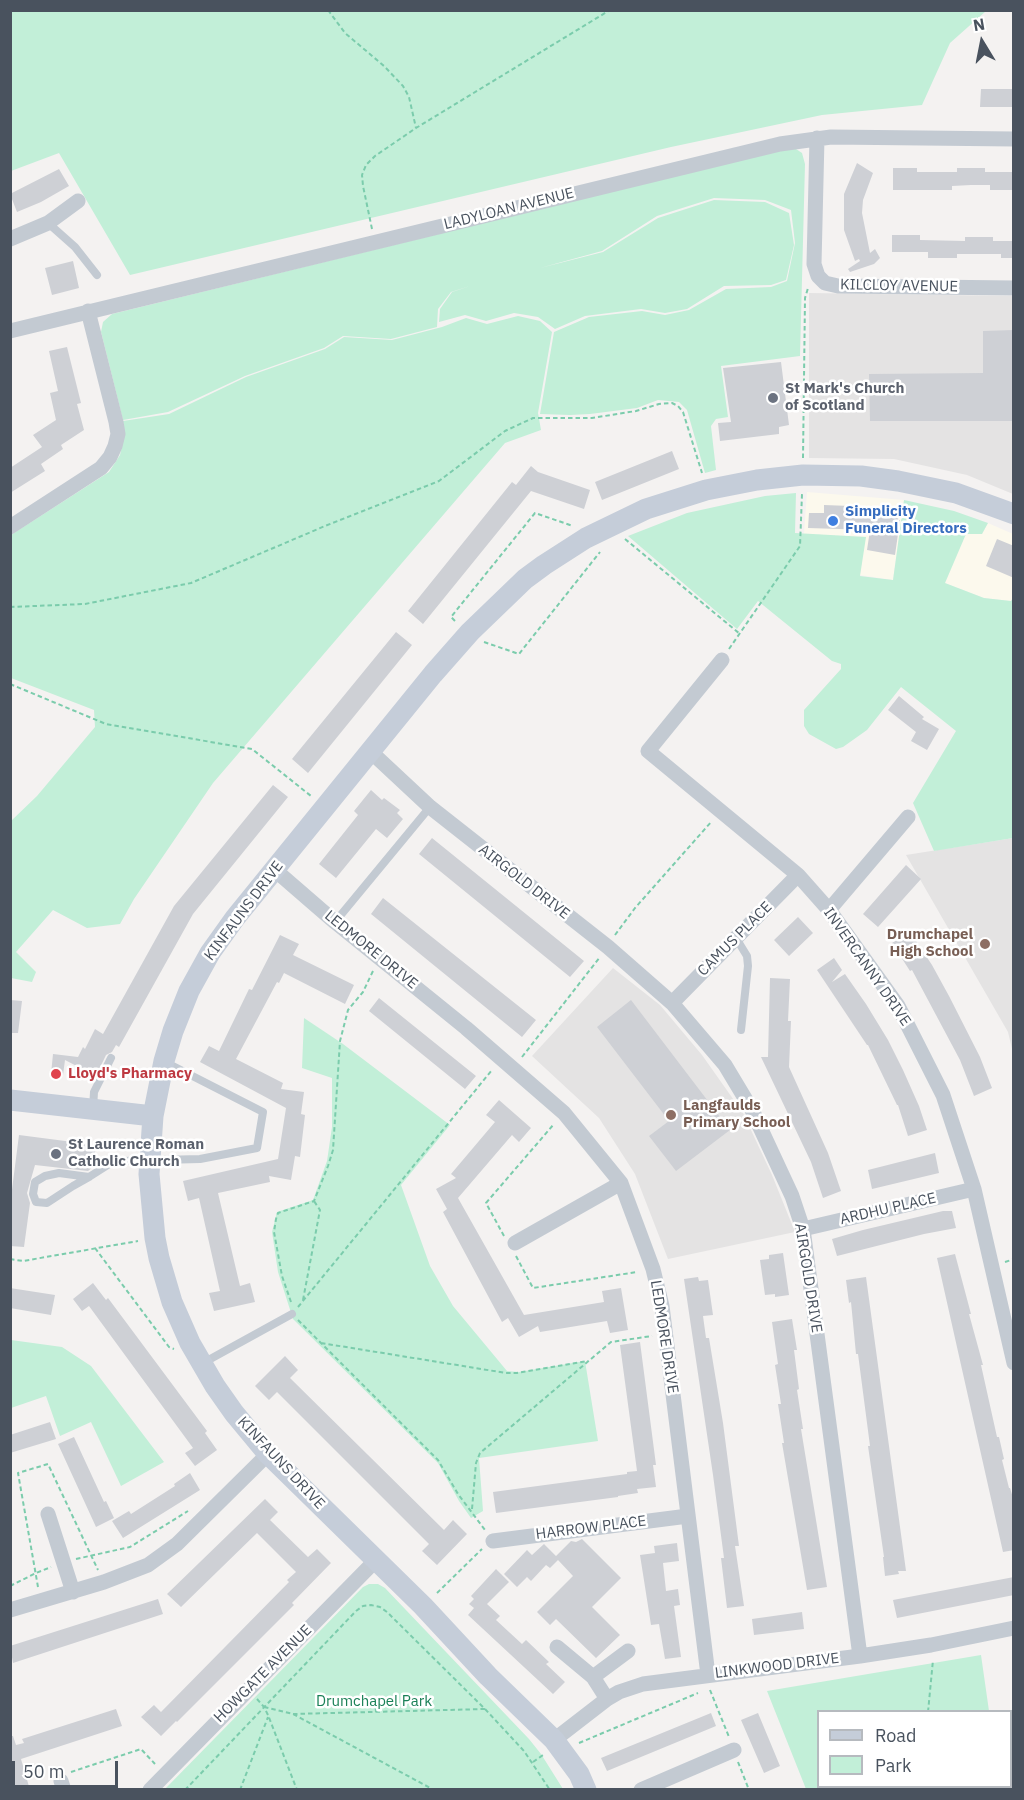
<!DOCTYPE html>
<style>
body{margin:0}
#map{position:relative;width:1024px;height:1800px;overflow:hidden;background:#f4f2f1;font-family:"IBM Plex Sans",sans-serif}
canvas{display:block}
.frame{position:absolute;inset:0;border:12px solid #49525e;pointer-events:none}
.legend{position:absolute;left:817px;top:1710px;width:195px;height:78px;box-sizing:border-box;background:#fff;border:2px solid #b6babf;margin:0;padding:8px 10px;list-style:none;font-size:18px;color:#49525e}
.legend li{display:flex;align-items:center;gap:12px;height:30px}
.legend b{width:30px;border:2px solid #b6babf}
.north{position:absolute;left:952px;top:12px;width:60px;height:60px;-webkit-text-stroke:4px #fff;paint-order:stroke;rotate:350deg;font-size:16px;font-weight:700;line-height:24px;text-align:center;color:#49525e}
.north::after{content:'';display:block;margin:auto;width:21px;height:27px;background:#49525e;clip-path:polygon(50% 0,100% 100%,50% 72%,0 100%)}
.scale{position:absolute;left:12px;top:1761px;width:106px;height:27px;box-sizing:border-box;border:3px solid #49525e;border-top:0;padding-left:8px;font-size:18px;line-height:21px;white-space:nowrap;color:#49525e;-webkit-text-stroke:4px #fff;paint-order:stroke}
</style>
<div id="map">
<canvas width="1024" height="1800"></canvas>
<div class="frame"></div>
<ul class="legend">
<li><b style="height:8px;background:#c5cdd9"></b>Road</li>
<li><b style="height:16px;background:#c2efd8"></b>Park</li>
</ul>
<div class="north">N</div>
<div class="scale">50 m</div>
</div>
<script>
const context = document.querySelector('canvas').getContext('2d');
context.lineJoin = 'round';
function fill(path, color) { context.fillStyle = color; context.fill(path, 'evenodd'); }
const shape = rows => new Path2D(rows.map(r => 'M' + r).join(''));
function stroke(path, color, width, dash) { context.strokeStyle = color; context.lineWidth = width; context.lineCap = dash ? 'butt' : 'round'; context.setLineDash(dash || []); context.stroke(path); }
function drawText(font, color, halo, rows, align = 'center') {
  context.font = font + ' "IBM Plex Sans",sans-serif'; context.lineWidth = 5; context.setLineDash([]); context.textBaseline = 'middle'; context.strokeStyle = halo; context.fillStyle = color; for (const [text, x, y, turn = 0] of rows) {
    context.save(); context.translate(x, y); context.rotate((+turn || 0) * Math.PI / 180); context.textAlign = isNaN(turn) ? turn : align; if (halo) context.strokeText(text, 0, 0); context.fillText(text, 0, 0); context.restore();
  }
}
fill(shape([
 [807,492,904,500,893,580,860,575,865,537,804,534],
 [988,523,1013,534,1014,598,1011,601,984,598,945,583,966,533,982,534]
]), '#fcf9ed');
fill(shape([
 [809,293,1013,296,1013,494,967,475,894,459,809,458],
 [1013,838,1013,1053,1008,1032,906,855],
 [613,968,660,1005,702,1055,743,1113,772,1175,795,1232,668,1259,635,1174,599,1118,532,1056]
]), '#e4e3e3');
fill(shape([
 [11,10,986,10,986,11,950,43,922,105,822,115,671,147,130,275,59,153,11,171],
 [789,148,796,149,802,153,805,164,800,356,721,366,728,417,716,419,711,426,716,470,705,473,687,410,679,402,658,400,637,408,590,414,570,415,540,414,554,332,589,317,642,311,665,315,689,310,726,289,771,287,787,281,795,243,791,210,765,200,714,198,657,216,602,251,540,268,603,252,658,218,714,200,765,202,789,213,794,245,786,280,771,285,724,286,687,309,665,313,641,309,585,316,555,329,538,317,514,313,486,321,465,315,439,322,440,309,452,292,470,286,451,292,438,309,437,327,391,339,343,336,324,348,245,376,168,412,123,420,101,332,103,322,112,314],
 [518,316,540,321,552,332,538,413,541,430,505,443,213,783,134,899,120,924,87,928,53,910,16,952,36,972,32,982,11,978,11,821,37,796,95,727,94,710,11,678,11,535,109,472,120,455,124,437,123,421,169,414,246,377,325,349,344,337,392,340,442,327,466,318,487,324],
 [796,493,795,533,866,537,860,576,893,580,904,500,954,511,988,523,982,534,966,534,945,583,984,598,1011,601,1013,598,1013,838,934,851,913,803,956,731,901,687,867,730,843,747,836,749,809,734,804,726,804,710,841,669,841,664,832,661,758,601,737,629,628,536,687,513,765,496],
 [304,1018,343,1044,450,1125,401,1185,430,1266,453,1306,507,1371,519,1372,585,1361,598,1441,479,1458,483,1511,471,1518,459,1501,438,1463,293,1319,278,1272,272,1232,277,1212,313,1200,327,1161,332,1127,332,1078,302,1068],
 [11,1340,62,1347,91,1366,164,1462,121,1486,91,1422,60,1436,46,1396,11,1408],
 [369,1584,378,1584,385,1588,529,1739,541,1754,563,1789,165,1789,363,1587],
 [981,1655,989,1711,818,1712,818,1786,999,1786,999,1789,806,1789,767,1691]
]), '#c2efd8');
fill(shape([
 [981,89,1014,89,1014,107,980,107],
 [857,163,873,173,863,200,862,213,870,253,875,249,880,258,874,264,850,272,848,269,860,261,859,259,855,261,844,230,844,194],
 [893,168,917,168,917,172,957,172,957,168,985,168,985,172,1014,172,1014,190,990,190,990,185,971,185,952,186,952,190,893,190],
 [59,169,69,186,41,202,17,212,10,194],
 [892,235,920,235,920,240,965,241,965,237,993,237,993,241,1014,241,1014,258,1001,258,1001,254,957,254,957,258,928,258,928,252,892,252],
 [73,261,79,288,52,295,45,268],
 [1014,330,1014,421,870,421,869,374,983,373,983,331],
 [67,347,81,403,77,404,84,430,61,445,63,449,41,464,45,471,10,493,10,468,42,447,33,435,56,420,50,393,58,391,49,351],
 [781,362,789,425,779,427,779,434,720,441,718,423,731,422,723,368],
 [672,451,679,469,602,500,595,482],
 [531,466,538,472,590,490,584,509,531,491,423,624,408,611,512,482,516,485],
 [824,505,850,506,850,514,874,514,875,511,899,515,898,520,900,520,895,555,867,550,870,530,808,528,809,513,824,513],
 [997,539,1014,546,1014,578,986,566],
 [396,632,412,645,308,773,292,759],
 [899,696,924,717,922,719,939,729,927,750,911,741,916,732,888,710],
 [273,785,288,797,193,914,119,1047,116,1045,112,1052,106,1055,96,1076,65,1060,63,1075,51,1074,53,1054,78,1057,83,1047,85,1049,95,1029,103,1034,174,906],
 [371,790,382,800,384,798,400,810,397,813,403,819,387,838,376,829,336,878,319,864,358,815,354,811],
 [432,838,584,961,570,977,419,854],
 [906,865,921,879,878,927,863,914],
 [383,898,536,1020,522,1037,371,914],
 [798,917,813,933,789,956,774,940],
 [910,932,932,965,949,996,980,1057,992,1088,974,1096,960,1060,912,970,910,971,892,943],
 [280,935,299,944,293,955,354,985,345,1004,284,973,279,983,277,982,236,1059,283,1083,281,1089,304,1092,301,1114,305,1115,300,1157,295,1156,291,1180,269,1176,270,1182,218,1193,240,1286,250,1283,255,1302,214,1311,209,1293,220,1291,199,1198,188,1201,183,1181,278,1159,286,1108,200,1062,209,1046,219,1051,249,989,252,990],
 [834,958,842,970,832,982,845,974,866,1004,888,1040,903,1070,919,1106,927,1130,908,1136,898,1105,897,1105,868,1045,867,1045,817,970],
 [770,978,790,979,788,1021,791,1021,789,1067,828,1153,841,1191,823,1198,811,1162,761,1057,768,1057],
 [379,998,476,1076,465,1089,369,1011],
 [10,1000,22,1001,18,1033,10,1033],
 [631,1000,730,1130,676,1171,649,1136,669,1121,597,1027],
 [499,1100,531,1128,519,1142,512,1135,458,1198,524,1315,604,1302,602,1291,621,1288,628,1330,610,1333,607,1321,540,1332,538,1326,519,1337,508,1318,502,1322,443,1212,447,1209,436,1189,456,1178,451,1174,495,1122,486,1115],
 [19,1135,96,1145,93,1167,88,1171,35,1165,27,1193,30,1203,24,1247,10,1246,10,1205],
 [935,1153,939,1173,872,1189,868,1170],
 [943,1211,952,1211,956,1228,924,1234,837,1256,832,1239,863,1230],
 [783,1253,789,1295,775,1297,775,1294,765,1295,760,1260,769,1259,769,1255],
 [955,1254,971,1314,969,1314,983,1365,981,1365,997,1437,999,1437,1004,1459,1002,1460,1009,1488,1010,1488,1014,1501,1014,1550,1003,1552,937,1258],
 [698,1277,699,1281,708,1280,713,1315,703,1316,706,1338,709,1338,723,1423,739,1546,735,1546,744,1606,727,1608,721,1558,724,1558,713,1475,684,1279],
 [866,1277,906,1571,898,1571,899,1574,885,1576,883,1557,884,1557,868,1446,870,1446,858,1354,856,1354,851,1302,849,1303,846,1280],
 [93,1283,106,1300,108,1298,207,1431,205,1433,217,1450,195,1466,185,1453,193,1448,89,1306,82,1311,73,1299],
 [10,1288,55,1295,51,1315,10,1308],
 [792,1319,797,1350,794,1350,799,1389,797,1390,803,1429,801,1429,827,1587,807,1590,782,1443,784,1443,778,1404,781,1404,775,1365,778,1364,772,1322],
 [640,1342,656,1465,653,1465,656,1487,637,1489,638,1493,618,1496,618,1497,496,1513,493,1492,627,1474,627,1472,637,1471,620,1345],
 [285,1356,298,1370,290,1378,444,1530,453,1520,467,1534,437,1565,422,1551,429,1544,277,1392,269,1400,255,1386],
 [50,1422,56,1439,10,1453,10,1435],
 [74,1437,104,1502,106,1501,114,1518,96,1527,58,1444],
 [190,1473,200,1490,123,1538,112,1521,129,1511,131,1514,175,1486,174,1484],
 [265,1499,278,1512,270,1520,308,1557,317,1549,331,1563,292,1603,294,1605,177,1722,176,1721,161,1736,141,1717,154,1705,161,1712,289,1582,287,1580,296,1572,257,1533,181,1607,167,1594],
 [582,1539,621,1578,592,1607,620,1635,596,1658,556,1619,550,1625,537,1612,573,1576,558,1560,550,1568,546,1565,531,1581,527,1577,517,1587,504,1574,527,1550,532,1555,544,1544,556,1556,571,1541,576,1542],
 [677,1543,679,1561,663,1563,666,1591,678,1589,680,1605,674,1606,681,1657,665,1659,659,1624,651,1625,640,1555,655,1553,654,1546],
 [496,1569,509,1582,487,1604,500,1616,496,1620,522,1644,526,1640,549,1662,546,1664,565,1682,553,1694,468,1615,474,1608,469,1604,474,1599,471,1596],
 [1014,1577,1014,1595,897,1618,893,1600],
 [158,1599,163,1614,13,1663,10,1646],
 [802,1612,804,1629,754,1635,752,1619],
 [116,1709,122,1726,21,1759,30,1790,10,1790,10,1736,13,1736,16,1745,24,1743,22,1739],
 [711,1713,716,1726,607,1771,601,1758],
 [758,1713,780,1766,764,1773,741,1720]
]), '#ced0d5');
stroke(shape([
 [328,10,345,33,384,66,403,86,409,97,416,128],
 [372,229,363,186,362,175,366,165,375,156,416,128,610,10],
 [803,458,805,298,808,288],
 [625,539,740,634],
 [10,607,85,604,191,583,325,526,439,481,505,431,533,418,592,418,636,411,659,404,672,403,678,406,683,412,702,473],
 [455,621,451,617,535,513,573,526],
 [484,642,519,654,600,552],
 [729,649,800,546,802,494],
 [10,684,106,724,252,749,311,796],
 [615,935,635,908,712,821],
 [522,1057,600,957],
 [504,1236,486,1203,554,1124],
 [95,1248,169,1347,174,1349],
 [516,1256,533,1288,637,1272],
 [10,1259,23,1261,138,1241],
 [1005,1262,1014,1259],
 [303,1300,320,1210,314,1201],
 [291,1302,282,1276,274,1232,276,1219,278,1213,314,1201,328,1166,333,1150,340,1041,348,1010,363,992,373,971],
 [298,1307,492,1070],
 [298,1320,438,1460,458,1494,485,1530],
 [321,1343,506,1373,517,1373,588,1361],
 [472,1509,476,1463,480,1453,611,1342,652,1336],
 [76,1559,130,1547,188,1511],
 [10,1586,36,1573,51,1567],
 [38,1587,18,1473,48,1464,98,1570],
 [437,1593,482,1549],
 [710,1690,729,1737],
 [257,1699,264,1707,268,1715,297,1790],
 [375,1700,376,1712],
 [264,1707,293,1714,434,1790],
 [928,1712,933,1660],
 [293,1714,485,1709],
 [579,1743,698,1693],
 [533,1762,543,1755],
 [738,1762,749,1790],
 [71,1772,141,1749,155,1764],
 [185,1790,356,1611,363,1606,371,1605,380,1607,387,1612,485,1709,524,1751,550,1790],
 [240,1790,268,1717],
 [922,1790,922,1786]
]), '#7bccac', 2, [4.5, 3]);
stroke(shape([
 [48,223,75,247,97,275],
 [335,922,430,807],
 [736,938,747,956,748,966,741,1030],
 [93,1109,94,1092,111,1058],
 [89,1177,59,1173,45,1176,35,1182,33,1194,36,1202,47,1203,73,1186,89,1177,111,1163,121,1161,200,1159,257,1148,263,1112,165,1062],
 [203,1363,292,1314]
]), '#c3cad2', 8);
stroke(shape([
 [817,138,814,264,818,276,825,283,838,286,1014,288],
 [10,239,48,223,78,201],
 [10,331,780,144,831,137,1014,139],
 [10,527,101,468,110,457,115,446,118,434,116,422,88,311],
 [722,660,648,751,798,875,829,910,898,1006,943,1095,974,1189,1014,1363],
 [370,751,430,807,608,947,672,1003,725,1065,752,1110,792,1196,803,1229,860,1656],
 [275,870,335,922,466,1028,564,1113,621,1183,653,1269,662,1306,708,1675],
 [829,910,908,817],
 [672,1003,798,875],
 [803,1229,974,1189],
 [515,1243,621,1183],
 [48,1514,73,1592],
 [493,1541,688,1516],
 [10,1610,104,1582,148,1565,177,1544,268,1454],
 [557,1647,593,1677,607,1699],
 [593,1677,628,1651],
 [554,1740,607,1699,619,1692,643,1684,860,1656,931,1645,1014,1628],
 [61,1781,64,1790],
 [150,1790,376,1560],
 [641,1790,734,1750]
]), '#c3cad2', 15);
stroke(shape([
 [10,1100,153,1116],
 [586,1790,579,1774,554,1740,488,1676,423,1606,268,1454,234,1413,215,1386,190,1343,172,1302,159,1258,155,1238,149,1174,153,1116,164,1061,173,1031,189,991,210,953,235,918,433,674,470,632,525,579,544,565,586,538,646,509,706,490,757,480,803,475,861,476,898,481,956,493,1014,514]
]), '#c5cdd9', 21);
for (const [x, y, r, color] of [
 [773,398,6,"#6b7280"],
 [833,521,6,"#3f7fe0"],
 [985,944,6,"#8d6e63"],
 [56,1074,6,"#e0444e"],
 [671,1115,6,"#8d6e63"],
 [56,1154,6,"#6b7280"]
]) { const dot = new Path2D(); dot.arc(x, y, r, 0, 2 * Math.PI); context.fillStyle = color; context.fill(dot); stroke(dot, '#fff', 2); }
drawText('15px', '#49525e', '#fff', [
 ["LADYLOAN AVENUE",509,209,-14],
 ["KILCLOY AVENUE",899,286,1],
 ["AIRGOLD DRIVE",524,882,38],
 ["KINFAUNS DRIVE",244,911,-53],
 ["CAMUS PLACE",735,939,-45],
 ["LEDMORE DRIVE",371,950,39],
 ["INVERCANNY DRIVE",867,967,55],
 ["ARDHU PLACE",888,1209,-13],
 ["AIRGOLD DRIVE",808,1278,81],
 ["LEDMORE DRIVE",664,1337,81],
 ["KINFAUNS DRIVE",281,1463,47],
 ["HARROW PLACE",591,1528,-7],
 ["LINKWOOD DRIVE",777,1666,-7],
 ["HOWGATE AVENUE",263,1674,-45]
]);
drawText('bold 15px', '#5b616d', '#fff', [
 ["St Mark's Church",785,389],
 ["of Scotland",785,406],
 ["St Laurence Roman",68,1145],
 ["Catholic Church",68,1162]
], 'left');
drawText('bold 15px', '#366cbe', '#fff', [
 ["Simplicity",845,512],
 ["Funeral Directors",845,529]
], 'left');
drawText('bold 15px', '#785e54', '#fff', [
 ["Drumchapel",973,935],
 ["High School",973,952],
 ["Langfaulds",683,1106,"left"],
 ["Primary School",683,1123,"left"]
], 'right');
drawText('bold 15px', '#be3a42', '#fff', [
 ["Lloyd's Pharmacy",68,1074]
], 'left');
drawText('15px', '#1a8057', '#fff', [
 ["Drumchapel Park",374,1702]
]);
</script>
